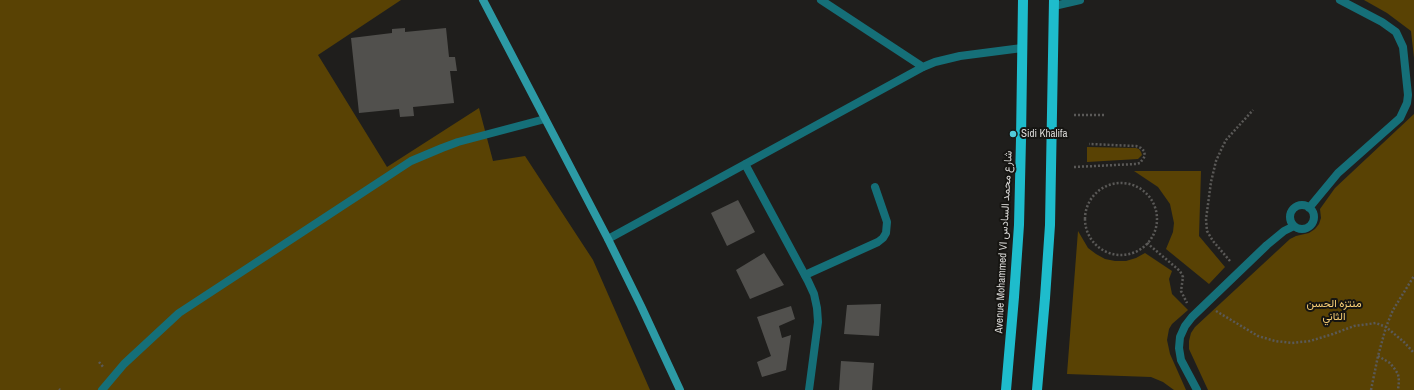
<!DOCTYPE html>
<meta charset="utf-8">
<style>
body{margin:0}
canvas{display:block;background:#1f1e1c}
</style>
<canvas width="1414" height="390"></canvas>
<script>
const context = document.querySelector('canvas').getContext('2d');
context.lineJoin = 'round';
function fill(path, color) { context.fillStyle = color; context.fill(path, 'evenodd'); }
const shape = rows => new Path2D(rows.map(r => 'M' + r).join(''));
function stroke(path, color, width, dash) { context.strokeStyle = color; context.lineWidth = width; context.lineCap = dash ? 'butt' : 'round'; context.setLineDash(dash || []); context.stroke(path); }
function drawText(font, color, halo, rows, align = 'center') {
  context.font = font + ' "Archivo Narrow",Vazirmatn,sans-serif'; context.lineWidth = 4; context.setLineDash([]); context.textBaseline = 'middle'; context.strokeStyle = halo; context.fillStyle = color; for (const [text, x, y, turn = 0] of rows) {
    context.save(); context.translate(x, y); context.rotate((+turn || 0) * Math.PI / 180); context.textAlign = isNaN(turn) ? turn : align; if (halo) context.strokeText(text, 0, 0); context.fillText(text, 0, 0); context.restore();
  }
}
fill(shape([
 [0,0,401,0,318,55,387,167,479,108,493,161,525,156,593,260,650,390,0,390],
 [1364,0,1414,0,1414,58,1411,31,1387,13],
 [1414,114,1414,390,1208,390,1189,349,1189,341,1191,333,1195,327,1290,239,1296,236,1309,233,1315,229,1319,224,1321,218,1320,209,1335,188],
 [1087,147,1136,148,1139,149,1141,152,1142,155,1138,159,1087,162],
 [1134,171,1201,171,1199,236,1225,267,1209,284,1166,249,1173,232,1174,223,1170,204,1158,187],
 [1078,231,1088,248,1096,254,1105,259,1115,261,1126,261,1136,258,1145,253,1172,271,1169,279,1172,294,1188,310,1172,324,1169,329,1167,340,1170,354,1186,390,1174,390,1163,382,1151,377,1067,374]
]), '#594204');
fill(shape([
 [405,28,405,32,446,28,449,57,455,57,457,71,450,71,454,103,413,107,414,116,400,117,399,109,359,113,351,38,392,33,392,29],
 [738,200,755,232,727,246,711,213],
 [764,253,784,285,750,299,736,270],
 [881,304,879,336,844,334,847,305],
 [791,306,795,319,779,326,782,338,791,335,786,370,762,377,757,362,771,356,757,317],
 [841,361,874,363,872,390,839,390]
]), '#51504d');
stroke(shape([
 [1074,115,1105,115],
 [1074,167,1136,164,1140,163,1145,156,1144,151,1141,148,1136,146,1089,144],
 '1085 219a36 36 0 1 1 72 0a36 36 0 1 1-72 0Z',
 [1147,243,1180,271,1183,277,1181,291,1187,303],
 [1230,261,1213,241,1207,231,1206,219,1211,182,1216,161,1221,150,1226,140,1253,110],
 [1216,311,1258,336,1275,341,1292,343,1310,341,1333,334,1354,326,1376,323,1386,327,1404,342,1414,353],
 [1378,356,1390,363,1394,368,1398,374,1399,381,1398,390],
 [99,362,104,368],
 [59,389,60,390],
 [1371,390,1378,356,1386,327,1393,310,1414,276]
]), '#5a5957', 2.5, [2, 2]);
stroke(shape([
 [805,275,878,242,883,238,886,233,887,222,875,187],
 [102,390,124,364,179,313,411,161,442,148,458,142,545,119]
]), '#156f78', 8);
stroke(shape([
 [821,0,923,67],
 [1054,6,1080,0],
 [745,164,808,281,814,294,817,308,818,322,809,390],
 '1290 217a12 12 0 1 1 24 0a12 12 0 1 1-24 0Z',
 [1309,208,1338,173,1400,118,1407,103,1408,95,1403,47,1396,32,1382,22,1340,0],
 [608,239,923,67,935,62,960,56,1022,48],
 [1197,390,1181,360,1179,348,1180,337,1185,326,1192,317,1267,245,1284,231,1294,226]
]), '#156f78', 8);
stroke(shape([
 [483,0,608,239,641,306,680,390]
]), '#2c9aa5', 8);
stroke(shape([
 [1006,390,1014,297,1019,225,1021,139,1023,0],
 [1037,390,1045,298,1050,225,1054,0]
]), '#1ebccc', 10);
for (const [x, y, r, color] of [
 [1013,134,4,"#52cbd9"]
]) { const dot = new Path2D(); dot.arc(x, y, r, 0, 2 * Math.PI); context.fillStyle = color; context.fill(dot); stroke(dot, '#161512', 1.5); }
drawText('11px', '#d9d8d6', '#161512', [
 ["Sidi Khalifa",1021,134]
], 'left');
drawText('11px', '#d9d8d6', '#161512', [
 ["Avenue Mohammed VI شارع محمد السادس",1004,242,-87]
]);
drawText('11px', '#f8cf76', '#161512', [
 ["منتزه الحسن",1334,304],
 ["الثاني",1334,317]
]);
</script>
